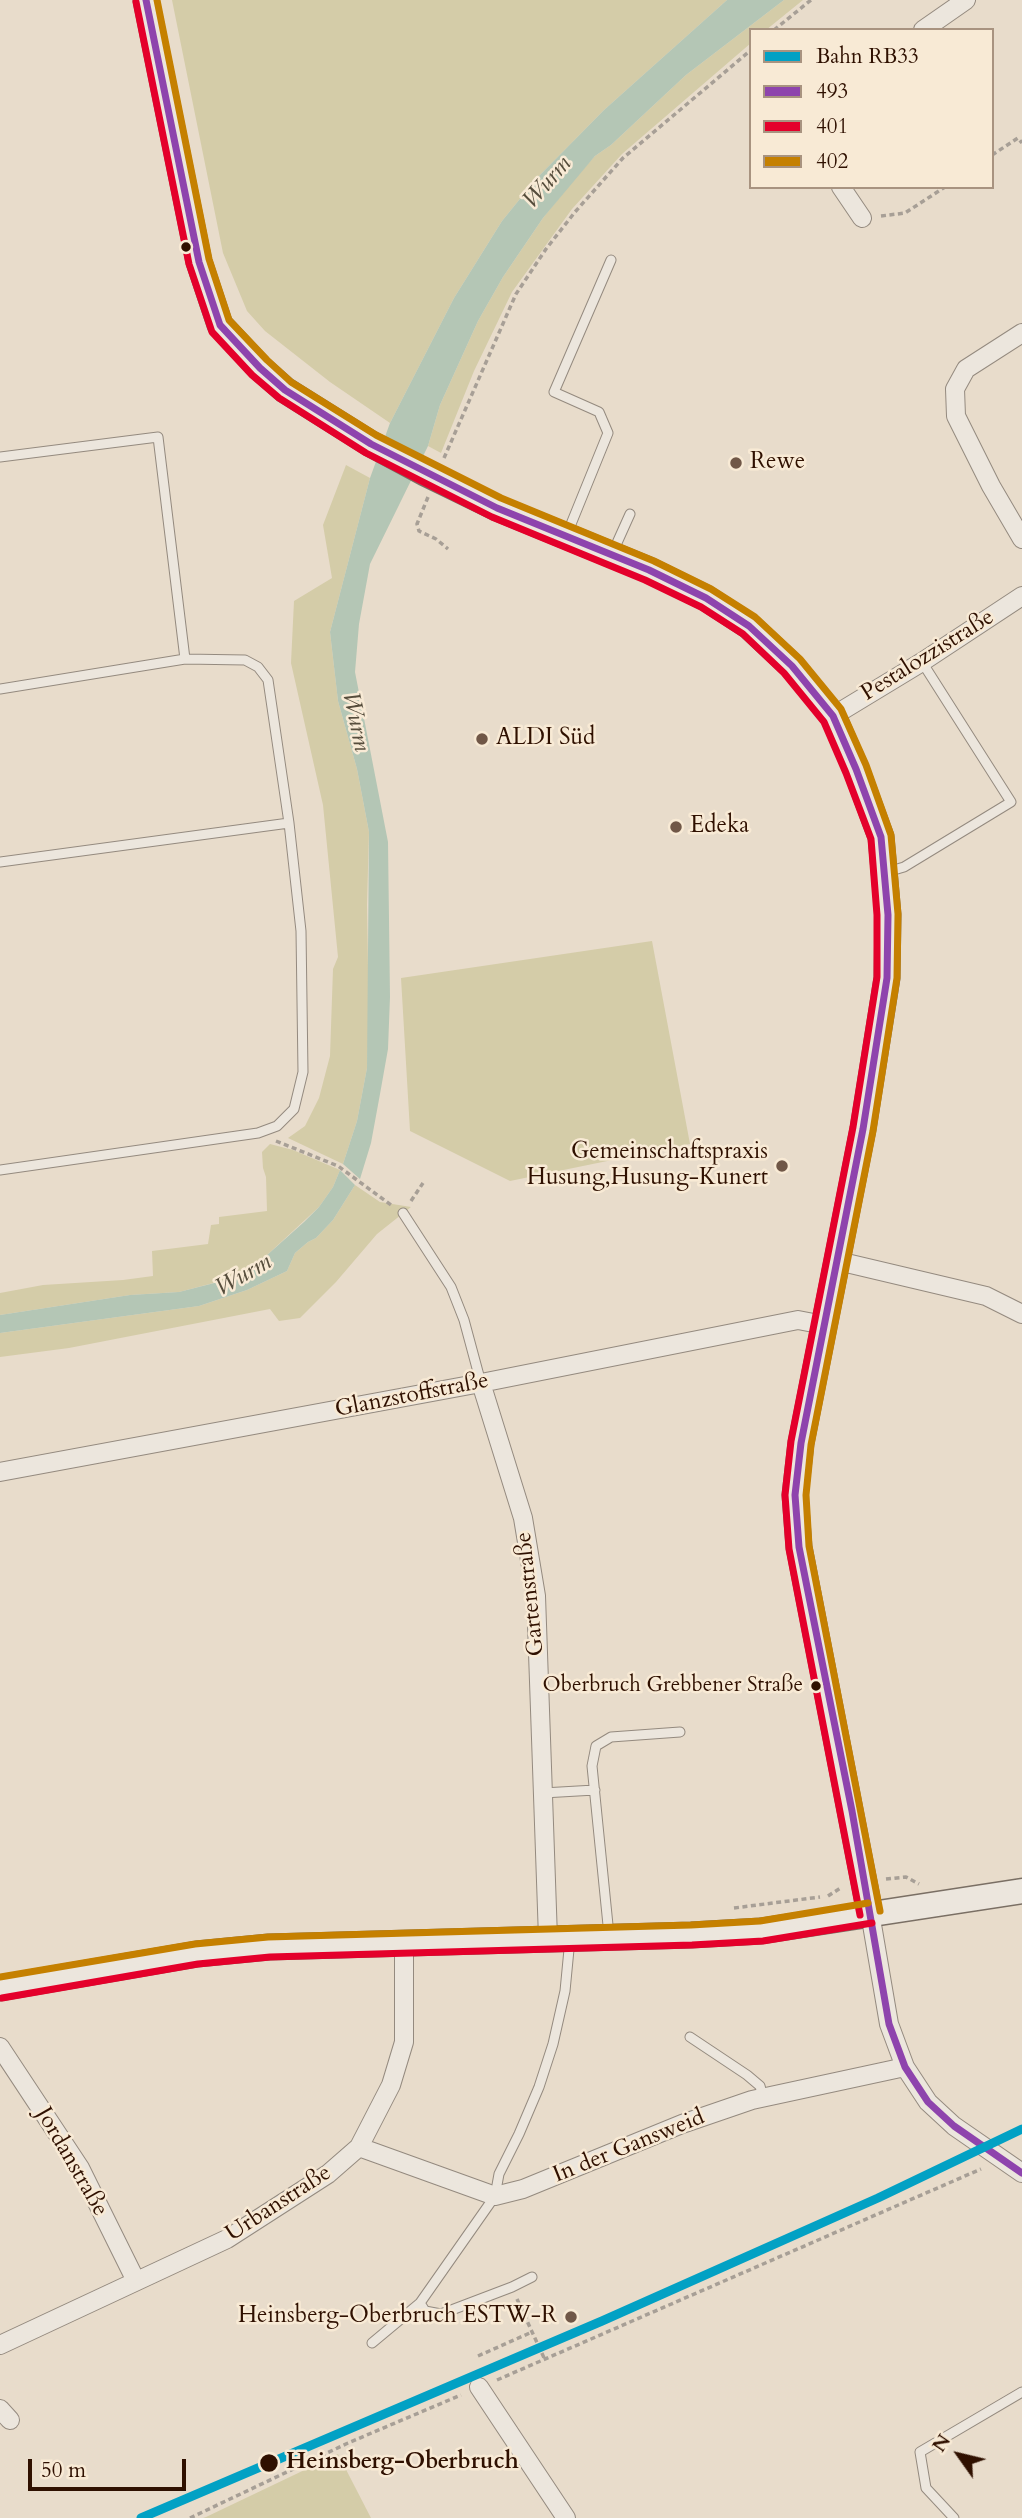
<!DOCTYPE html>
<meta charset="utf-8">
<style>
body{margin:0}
#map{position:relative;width:1022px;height:2518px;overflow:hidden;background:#e8dccb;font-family:Cardo,serif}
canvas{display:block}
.legend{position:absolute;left:749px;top:28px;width:245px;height:161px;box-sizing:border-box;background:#f8ead5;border:2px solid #a89380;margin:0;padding:9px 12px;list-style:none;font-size:21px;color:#2f1000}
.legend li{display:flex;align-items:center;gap:14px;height:35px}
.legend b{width:35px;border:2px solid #a89380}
.north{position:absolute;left:924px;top:2420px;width:70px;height:70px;-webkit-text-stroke:5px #f8ead5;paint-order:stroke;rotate:304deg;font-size:19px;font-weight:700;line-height:28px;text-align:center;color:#2f1000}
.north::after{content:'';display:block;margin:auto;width:24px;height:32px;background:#2f1000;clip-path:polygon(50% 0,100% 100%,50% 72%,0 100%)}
.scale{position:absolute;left:28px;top:2459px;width:158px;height:32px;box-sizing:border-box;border:4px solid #2f1000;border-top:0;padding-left:9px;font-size:21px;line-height:24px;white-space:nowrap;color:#2f1000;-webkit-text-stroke:5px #f8ead5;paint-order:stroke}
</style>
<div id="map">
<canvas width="1022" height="2518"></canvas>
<ul class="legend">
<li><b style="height:9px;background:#02a1c4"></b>Bahn RB33</li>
<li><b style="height:9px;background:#8e44ad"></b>493</li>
<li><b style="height:9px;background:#e4002b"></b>401</li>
<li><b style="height:9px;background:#c58000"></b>402</li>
</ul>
<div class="north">N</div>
<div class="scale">50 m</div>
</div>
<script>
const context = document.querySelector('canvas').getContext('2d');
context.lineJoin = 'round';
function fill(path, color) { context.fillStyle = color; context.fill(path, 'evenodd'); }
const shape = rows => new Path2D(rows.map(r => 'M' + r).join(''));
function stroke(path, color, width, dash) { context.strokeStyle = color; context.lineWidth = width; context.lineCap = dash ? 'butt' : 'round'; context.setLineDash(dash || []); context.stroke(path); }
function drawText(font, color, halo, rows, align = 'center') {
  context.font = font + ' Cardo,serif'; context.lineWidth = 5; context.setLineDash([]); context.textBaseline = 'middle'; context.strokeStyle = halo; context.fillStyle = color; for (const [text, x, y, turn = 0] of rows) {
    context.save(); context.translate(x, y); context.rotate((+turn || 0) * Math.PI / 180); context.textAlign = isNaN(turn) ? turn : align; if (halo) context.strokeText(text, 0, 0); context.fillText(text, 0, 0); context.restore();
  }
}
fill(shape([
 [172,0,727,0,604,110,536,179,502,221,454,298,390,423,330,382,265,331,247,311,223,253],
 [784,0,803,0,766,30,751,30,751,43,622,154,572,209,512,292,474,371,441,453,428,446,440,405,478,321,503,277,543,218,574,179,595,156,611,145,686,75],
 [346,465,370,478,330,632,338,701,357,769,369,832,367,905,369,1025,367,1068,357,1121,343,1164,288,1138,305,1126,319,1098,330,1056,333,969,338,957,323,805,291,663,294,601,332,578,323,525],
 [652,941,690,1144,510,1181,410,1131,401,978],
 [270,1144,293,1150,340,1170,333,1187,319,1207,266,1256,244,1271,225,1280,179,1292,130,1295,0,1315,0,1293,43,1285,123,1280,153,1276,152,1251,208,1244,211,1225,219,1224,219,1217,267,1211,266,1177,263,1168,262,1152],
 [355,1185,380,1202,411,1207,377,1234,336,1282,300,1318,279,1321,270,1309,69,1348,0,1357,0,1333,199,1306,247,1290,287,1271,295,1253,308,1242,316,1238,333,1220],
 [338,2454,371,2518,203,2518,206,2517]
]), '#d4cca8');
fill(shape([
 [727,0,784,0,686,75,611,145,595,156,543,218,503,277,478,321,440,405,428,446,370,564,359,624,355,672,388,842,390,997,388,1049,380,1094,371,1143,360,1179,343,1164,357,1121,367,1068,369,832,357,769,338,701,330,632,370,478,390,423,454,298,502,221,536,179,604,110],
 [340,1170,355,1185,333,1220,316,1238,308,1242,295,1253,287,1271,247,1290,199,1306,0,1333,0,1315,130,1295,179,1292,226,1280,266,1256,304,1222,319,1207,333,1187]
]), '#b4c6b5');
const lane = shape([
 [0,457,158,437,185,659],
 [567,534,608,433,599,412,554,392,611,260],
 [612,554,630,514],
 [0,689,185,659,245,660,258,667,268,680,289,823],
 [0,862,289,823,301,931,303,1072,294,1109,277,1126,258,1133,0,1170],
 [887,872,904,867,1011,802,922,662],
 [403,1213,451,1287,464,1320,481,1383],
 [543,1793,595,1790],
 [609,1935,592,1766,596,1746,611,1737,680,1732],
 [690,2037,747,2075,760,2086,763,2097],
 [532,2277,512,2287,441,2314,425,2311,420,2303,495,2196,499,2174,519,2134,539,2087,553,2044,565,1991,570,1939],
 [372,2343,420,2303],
 [954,2518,926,2488,920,2452,1022,2392]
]);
const street = shape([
 [923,30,966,0],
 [841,187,862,218],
 [1022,333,966,369,955,389,956,416,991,486,1022,539],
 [833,716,922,662,1022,596],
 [838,1261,986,1296,1022,1314],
 [481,1383,523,1518,536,1596,548,1938],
 [0,1472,481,1383,798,1320,824,1325],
 [870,1913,889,2024,905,2067,928,2102,954,2126,1022,2173],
 [0,2047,80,2168,136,2281],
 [359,2147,495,2196,523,2189,682,2124,752,2100,905,2067],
 [0,2345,227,2239,328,2174,359,2147,391,2085,404,2042,404,1943],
 [479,2387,566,2518],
 [0,2409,10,2420]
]);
const secondary = shape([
 [146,0,199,262,220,325,260,368,285,390,371,444,425,473,497,508,649,570,706,598,749,626,792,666,833,716,856,769,881,837,888,915,887,978,863,1129,801,1443,795,1495,799,1547,870,1913],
 [0,1988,197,1954,269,1947,691,1935,761,1931,1022,1891]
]);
stroke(lane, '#948a7f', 11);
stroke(street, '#948a7f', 20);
stroke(secondary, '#7a6f64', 27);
stroke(shape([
 [774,30,811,0],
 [992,155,1018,138,1022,143],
 [881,216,905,213,945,187],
 [444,458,516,294,546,249,575,212,623,158,751,50],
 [428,497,417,524,419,531,436,539,448,549],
 [276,1141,338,1166,391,1205],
 [411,1201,423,1183],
 [886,1879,906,1877,919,1884],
 [828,1896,842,1887],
 [734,1908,820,1897],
 [517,2299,545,2360],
 [478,2356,532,2332],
 [497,2380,981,2169],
 [190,2518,348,2443,461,2395]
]), '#a79f96', 3.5, [5, 3.5]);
stroke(lane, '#ece6dd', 9);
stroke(street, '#ece6dd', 18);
stroke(secondary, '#ece6dd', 24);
stroke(shape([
 [146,0,199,262,220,325,260,368,285,390,371,444,497,508,649,570,706,598,749,626,792,666,833,716,856,769,881,837,888,915,887,978,863,1129,801,1443,795,1495,799,1547,852,1811,889,2024,905,2067,928,2102,954,2126,1022,2173]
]), '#8e44ad', 7);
stroke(shape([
 [136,2,189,264,212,332,252,375,279,398,366,453,492,517,645,580,701,607,743,634,784,673,824,722,846,773,871,839,877,915,877,977,853,1127,791,1441,785,1495,789,1549,860,1915],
 [2,1998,198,1964,270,1957,692,1945,763,1941,872,1923]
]), '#e4002b', 7);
stroke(shape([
 [157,0,209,259,229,320,267,360,291,382,376,435,501,498,654,561,711,589,755,617,800,659,841,709,866,765,891,835,898,914,897,978,873,1131,811,1445,806,1495,809,1546,880,1911],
 [0,1977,195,1944,268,1937,691,1925,760,1921,868,1903]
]), '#c58000', 7);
stroke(shape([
 [141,2518,602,2321,878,2198,1022,2129]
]), '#02a1c4', 9);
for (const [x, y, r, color] of [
 [186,247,6,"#2f1000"],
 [736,463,7,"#705747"],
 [482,739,7,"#705747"],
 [676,827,7,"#705747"],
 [782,1166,7,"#705747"],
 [816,1686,6,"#2f1000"],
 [571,2317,7,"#705747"],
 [269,2463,10,"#2f1000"]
]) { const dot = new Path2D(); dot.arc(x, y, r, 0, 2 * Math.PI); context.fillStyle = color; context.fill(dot); stroke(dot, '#f8ead5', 2.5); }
drawText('21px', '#2f1000', '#f8ead5', [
 ["Oberbruch Grebbener Straße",803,1686]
], 'right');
drawText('23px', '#2f1000', '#f8ead5', [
 ["Rewe",750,463],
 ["ALDI Süd",496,739],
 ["Edeka",690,827],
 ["Gemeinschaftspraxis",768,1153,"right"],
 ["Husung,Husung-Kunert",768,1179,"right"],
 ["Heinsberg-Oberbruch ESTW-R",557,2317,"right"]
], 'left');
drawText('23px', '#2f1000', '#f8ead5', [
 ["Pestalozzistraße",928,656,-32],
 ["Glanzstoffstraße",412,1396,-11],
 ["Gartenstraße",531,1594,-96],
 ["In der Gansweid",629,2147,-22],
 ["Jordanstraße",71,2162,60],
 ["Urbanstraße",279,2204,-33]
]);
drawText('bold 23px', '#2f1000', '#f8ead5', [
 ["Heinsberg-Oberbruch",286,2463]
], 'left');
drawText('italic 24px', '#564d3c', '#f8ead5', [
 ["Wurm",548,183,-49],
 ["Wurm",355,722,78],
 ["Wurm",244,1276,-30]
]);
</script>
